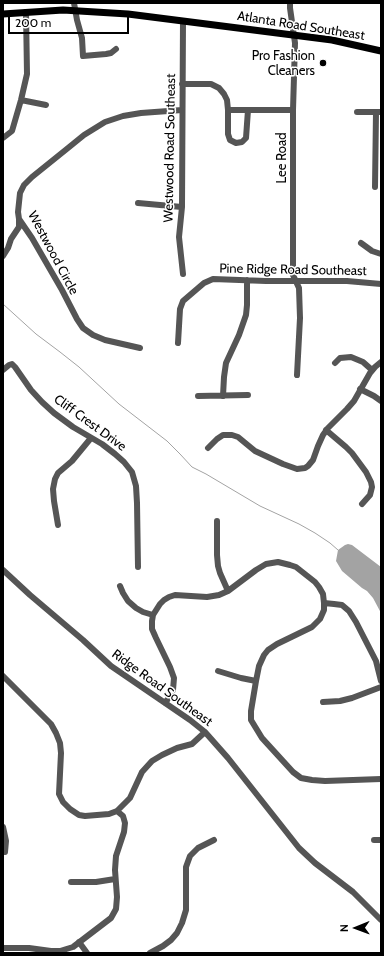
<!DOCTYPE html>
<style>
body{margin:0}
#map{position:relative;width:384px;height:956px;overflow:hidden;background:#fff;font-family:Cabin,sans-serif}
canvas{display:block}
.frame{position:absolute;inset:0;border:4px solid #000;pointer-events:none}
.north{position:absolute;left:336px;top:908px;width:40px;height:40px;-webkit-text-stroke:3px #fff;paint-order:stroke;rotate:269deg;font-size:11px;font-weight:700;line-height:16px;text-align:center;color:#000}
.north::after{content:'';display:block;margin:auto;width:14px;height:18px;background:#000;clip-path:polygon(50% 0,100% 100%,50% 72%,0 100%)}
.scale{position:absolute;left:8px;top:16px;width:121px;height:18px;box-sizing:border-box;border:2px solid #000;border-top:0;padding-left:5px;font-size:12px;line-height:14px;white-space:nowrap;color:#000;-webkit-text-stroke:3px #fff;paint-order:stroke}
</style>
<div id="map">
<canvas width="384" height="956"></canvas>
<div class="frame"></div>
<div class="north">N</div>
<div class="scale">200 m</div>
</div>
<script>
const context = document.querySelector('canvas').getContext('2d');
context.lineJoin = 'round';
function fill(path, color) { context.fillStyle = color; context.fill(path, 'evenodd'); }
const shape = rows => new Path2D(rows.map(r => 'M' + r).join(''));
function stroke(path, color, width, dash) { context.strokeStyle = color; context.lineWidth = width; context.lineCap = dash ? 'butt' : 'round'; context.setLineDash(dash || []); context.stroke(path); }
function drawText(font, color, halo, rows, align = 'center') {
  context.font = font + ' Cabin,sans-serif'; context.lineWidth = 3; context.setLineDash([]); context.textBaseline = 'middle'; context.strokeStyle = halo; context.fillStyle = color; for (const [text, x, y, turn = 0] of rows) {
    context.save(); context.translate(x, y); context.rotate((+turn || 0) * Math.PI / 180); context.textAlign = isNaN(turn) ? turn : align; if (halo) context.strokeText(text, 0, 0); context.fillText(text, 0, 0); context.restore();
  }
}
fill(shape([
 [348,544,352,545,381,567,381,613,373,598,367,591,362,588,342,571,336,561,338,550,345,545]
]), '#a3a3a3');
stroke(shape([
 [3,304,36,334,60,352,79,367,119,404,167,441,180,454,192,467,206,474,260,506,299,524,315,533,330,543,338,550]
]), '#a3a3a3', 1);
stroke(shape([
 [74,3,77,20,82,38,83,56,106,54,111,53,116,49],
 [290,3,290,8,295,43,293,110,293,275,299,288,300,318,297,375],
 [182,84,211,84,219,88,224,94,227,100,228,110,293,110],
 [21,100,46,105],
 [228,110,228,134,230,140,236,143,242,142,246,138,248,110],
 [357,112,381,112],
 [3,138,12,131,21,100,27,74,26,12],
 [375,187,376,112],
 [138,203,182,207],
 [361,243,372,251,381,254],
 [3,256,8,248,11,239,19,227,19,219],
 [183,274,179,237,182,207,183,21],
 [178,343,180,309,183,301,204,283,213,279,266,281,347,281,381,284],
 [140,348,105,340,93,335,83,328,77,319,62,290,32,238,19,219,18,212,20,193,24,185,32,177,68,148,84,135,105,122,123,116,141,113,182,110],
 [335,363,340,358,351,357,363,362,372,370],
 [3,370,9,365,12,364,15,367,31,390,42,402,54,413,73,427,102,444,115,454,124,462,132,472,136,486,137,503,138,567],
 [360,389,374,396,381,401],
 [198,396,248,395],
 [223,396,224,377,226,363,239,335,246,315,247,305,247,280],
 [326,430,346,447,352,453,366,472,371,482,372,487,370,495,362,504],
 [208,448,217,439,223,435,232,435,238,437,255,451,283,464,297,469,305,468,308,466,313,460,318,446,323,435,328,428,347,409,354,401,370,373,375,367,381,362],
 [217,521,217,555,218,566,220,573,228,591],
 [58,525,54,501,53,489,55,479,58,473,72,461,91,438],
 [3,570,30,595,83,640,111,666,190,720,205,732,228,758,299,848,315,863,353,892,381,920],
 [120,586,123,593,128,601,136,608,143,612,153,615],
 [324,603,334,604,342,605,349,611,356,622,376,661,381,681],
 [218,671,241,678,256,681],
 [3,676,51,724,56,733,60,743,61,753,59,794,63,802,70,809,79,815,85,816,109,814,117,811,130,798,142,772,152,761,162,755,177,748,192,744,205,732],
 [323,702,340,701,352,698,381,687],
 [165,703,170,696,173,690,174,678,170,667,156,638,152,629,152,621,153,615,160,604,164,600,169,597,175,595,207,597,219,595,228,591,256,570,266,564,278,562,290,565,296,567,315,582,319,587,323,594,324,603,324,610,320,619,312,627,277,644,268,650,264,655,259,666,256,681,251,711,251,720,262,738,293,772,301,778,312,780,325,781,381,779],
 [3,827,6,841,5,852],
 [374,840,381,840],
 [71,882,96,882,115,879],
 [79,942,87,953],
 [3,948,29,948,51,951,60,951,73,947,111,918,116,909,117,897,115,870,116,856,124,832,125,823,123,816,117,811],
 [150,953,163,946,171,940,177,933,182,923,186,910,186,867,190,856,198,848,214,840]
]), '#555', 6);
stroke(shape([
 [3,14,63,10,128,14,332,40,381,51]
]), '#000', 7);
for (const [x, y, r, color] of [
 [323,63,4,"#000"]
]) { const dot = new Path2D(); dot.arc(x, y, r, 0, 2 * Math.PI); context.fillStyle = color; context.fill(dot); stroke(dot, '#fff', 1.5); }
drawText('13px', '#000', '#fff', [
 ["Atlanta Road Southeast",301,26,9],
 ["Westwood Road Southeast",170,148,-89],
 ["Lee Road",282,158,-90],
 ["Westwood Circle",53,253,62],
 ["Pine Ridge Road Southeast",293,270,1],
 ["Cliff Crest Drive",90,423,36],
 ["Ridge Road Southeast",162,688,36]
]);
drawText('13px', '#000', '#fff', [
 ["Pro Fashion",315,56],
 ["Cleaners",315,71]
], 'right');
</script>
